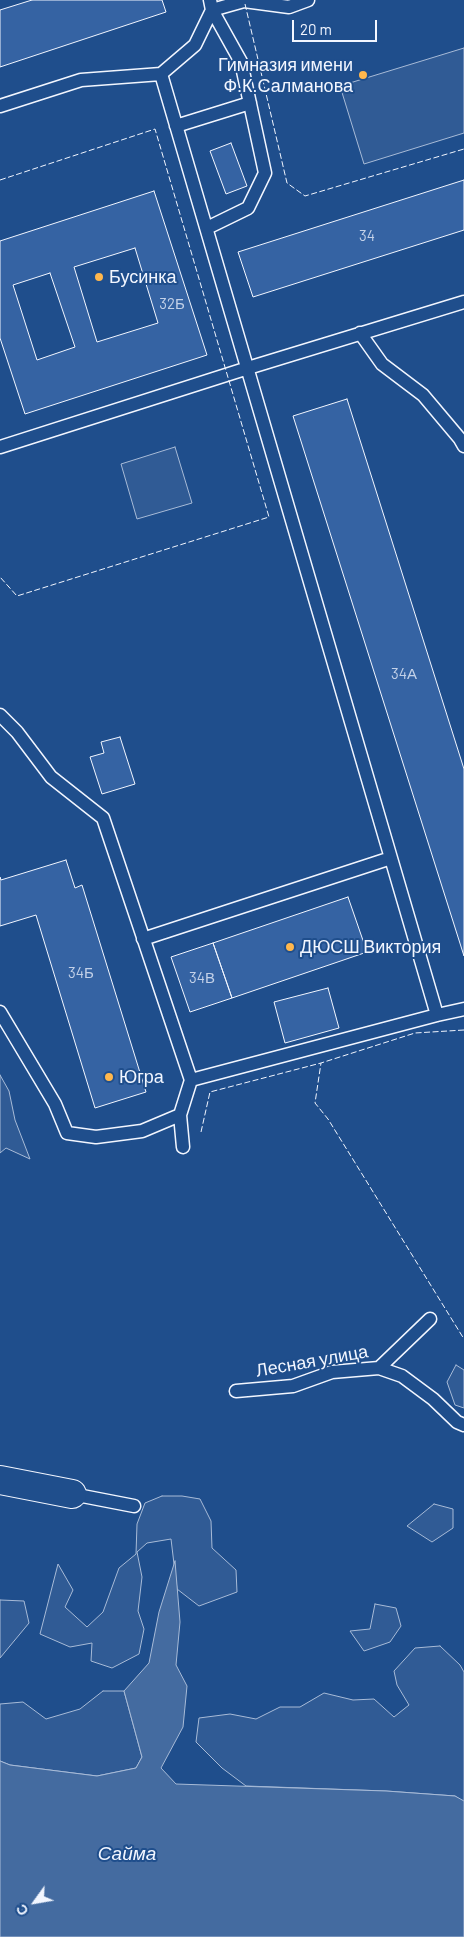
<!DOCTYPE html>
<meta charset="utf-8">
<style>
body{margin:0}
#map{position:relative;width:464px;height:1937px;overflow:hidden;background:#1f4e8c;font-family:Barlow,sans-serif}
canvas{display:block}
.north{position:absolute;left:10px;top:1877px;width:50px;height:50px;-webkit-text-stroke:4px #1f4e8c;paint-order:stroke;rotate:238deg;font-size:14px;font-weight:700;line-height:20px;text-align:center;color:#f2f6ff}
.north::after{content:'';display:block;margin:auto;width:18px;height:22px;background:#f2f6ff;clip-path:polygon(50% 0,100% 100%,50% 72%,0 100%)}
.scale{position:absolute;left:292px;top:20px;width:85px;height:22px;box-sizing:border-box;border:2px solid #f2f6ff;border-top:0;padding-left:6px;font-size:15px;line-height:18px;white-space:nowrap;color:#f2f6ff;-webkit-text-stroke:4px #1f4e8c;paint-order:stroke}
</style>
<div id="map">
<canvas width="464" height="1937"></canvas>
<div class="north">С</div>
<div class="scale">20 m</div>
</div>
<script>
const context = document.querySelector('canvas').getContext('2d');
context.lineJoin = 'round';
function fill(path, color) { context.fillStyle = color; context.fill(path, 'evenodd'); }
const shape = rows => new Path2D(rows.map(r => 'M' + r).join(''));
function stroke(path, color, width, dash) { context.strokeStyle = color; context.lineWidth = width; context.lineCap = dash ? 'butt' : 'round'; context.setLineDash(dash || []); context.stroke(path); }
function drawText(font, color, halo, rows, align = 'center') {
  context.font = font + ' Barlow,sans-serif'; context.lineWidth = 4; context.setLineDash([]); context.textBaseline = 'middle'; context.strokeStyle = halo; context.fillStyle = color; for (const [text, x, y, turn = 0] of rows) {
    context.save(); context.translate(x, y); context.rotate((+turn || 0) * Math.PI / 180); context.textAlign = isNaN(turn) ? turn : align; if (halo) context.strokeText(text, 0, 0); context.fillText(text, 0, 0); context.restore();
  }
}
const built = shape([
 [464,48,464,133,364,164,340,86,464,48],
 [175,447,192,503,137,519,121,464,175,447],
 [0,1075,9,1091,15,1120,30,1159,6,1148,0,1153,0,1075],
 [456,1365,464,1370,464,1408,455,1405,447,1382,456,1365],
 [162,1496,182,1496,200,1499,211,1521,212,1548,236,1570,237,1592,199,1606,177,1589,171,1539,147,1543,137,1552,142,1577,138,1611,144,1629,139,1654,112,1668,91,1661,92,1643,70,1647,40,1634,58,1564,73,1590,65,1607,87,1627,103,1612,119,1568,136,1554,137,1524,145,1503,162,1496],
 [434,1504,453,1509,453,1528,432,1542,407,1526,434,1504],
 [0,1600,24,1601,29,1623,0,1658,0,1600],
 [375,1604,396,1608,401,1626,390,1642,364,1651,350,1631,370,1629,375,1604],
 [440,1646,460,1665,464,1672,464,1802,455,1796,386,1791,246,1786,222,1768,196,1742,199,1718,230,1714,256,1719,280,1707,300,1707,324,1693,353,1700,374,1699,394,1717,409,1705,397,1685,394,1671,415,1648,440,1646],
 [103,1691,124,1691,142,1757,136,1768,97,1776,10,1765,0,1761,0,1704,23,1702,46,1719,80,1709,103,1691]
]);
fill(built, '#305b95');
stroke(built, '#a8bbd7', 1);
const water = shape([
 [175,1561,180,1622,176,1665,187,1686,183,1727,161,1768,176,1784,386,1791,455,1796,464,1801,464,1937,0,1937,0,1761,10,1765,97,1776,136,1768,142,1757,124,1691,149,1663,159,1612,175,1561]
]);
fill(water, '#446ba0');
stroke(water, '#a8bbd7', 1);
const building = shape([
 [32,0,162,0,166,12,0,67,0,10,32,0],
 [231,143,247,186,226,194,210,151,231,143],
 [464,180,464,230,253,297,238,252,464,180],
 [154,191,207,355,25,414,0,338,0,241,154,191],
 [135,248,158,323,97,342,74,267,135,248],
 [50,273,75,347,37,360,13,285,50,273],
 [347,399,464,769,464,956,293,416,347,399],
 [120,737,135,784,102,794,90,757,104,753,101,742,120,737],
 [66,860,75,888,82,885,146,1092,95,1108,36,915,0,926,0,877,1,880,66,860],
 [348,897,367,952,232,998,213,943,348,897],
 [213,943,232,998,190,1012,171,957,213,943],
 [328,988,339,1028,285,1043,274,1002,328,988]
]);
fill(building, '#3563a3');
stroke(building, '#f2f6ff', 1);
const lane = shape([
 [161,74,437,1015],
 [0,106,81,80,161,74,195,45,212,10,210,0],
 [176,126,250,103],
 [207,228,248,208,265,173,241,62,212,10,244,1,289,7,308,0],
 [360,333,382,364,423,395,460,439,464,446],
 [0,447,248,368,464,302],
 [0,715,17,732,51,777,103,818,191,1080,180,1115,142,1131,96,1137,67,1133,55,1104,0,1012],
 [143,939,391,858],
 [191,1080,437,1015,464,1009],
 [180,1115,183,1147],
 [379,1368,430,1319],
 [236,1391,293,1386,332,1372,379,1368,402,1376,433,1399,457,1422,464,1425],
 [72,1494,134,1506]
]);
const secondary = shape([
 [0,1480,72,1494]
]);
stroke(lane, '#f2f6ff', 15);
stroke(secondary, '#f2f6ff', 30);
stroke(lane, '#1f4e8c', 12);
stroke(secondary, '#1f4e8c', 28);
stroke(shape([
 [245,4,287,183,305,196,464,149],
 [0,180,155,129,269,517,17,596,0,577],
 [464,1030,415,1033,321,1063,315,1103,328,1119,464,1339],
 [201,1132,210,1092,321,1063]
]), '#f2f6ff', 1, [6, 2.5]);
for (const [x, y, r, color] of [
 [363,75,5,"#ffb74d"],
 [99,277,5,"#ffb74d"],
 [290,947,5,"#ffb74d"],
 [109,1077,5,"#ffb74d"]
]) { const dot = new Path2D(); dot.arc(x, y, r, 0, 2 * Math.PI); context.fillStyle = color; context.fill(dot); stroke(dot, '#1f4e8c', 2); }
drawText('15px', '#c3d1e8', null, [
 ["34",367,236],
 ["32Б",172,304],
 ["34А",404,674],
 ["34Б",81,973],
 ["34В",202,978]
]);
drawText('18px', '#f2f6ff', '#1f4e8c', [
 ["Гимназия имени",353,65,"right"],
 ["Ф.К.Салманова",353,86,"right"],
 ["Бусинка",109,277],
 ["ДЮСШ Виктория",300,947],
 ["Югра",119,1077]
], 'left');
drawText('18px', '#f2f6ff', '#1f4e8c', [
 ["Лесная улица",312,1361,-10]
]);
drawText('italic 19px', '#f2f6ff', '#1f4e8c', [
 ["Сайма",127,1854]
]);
</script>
